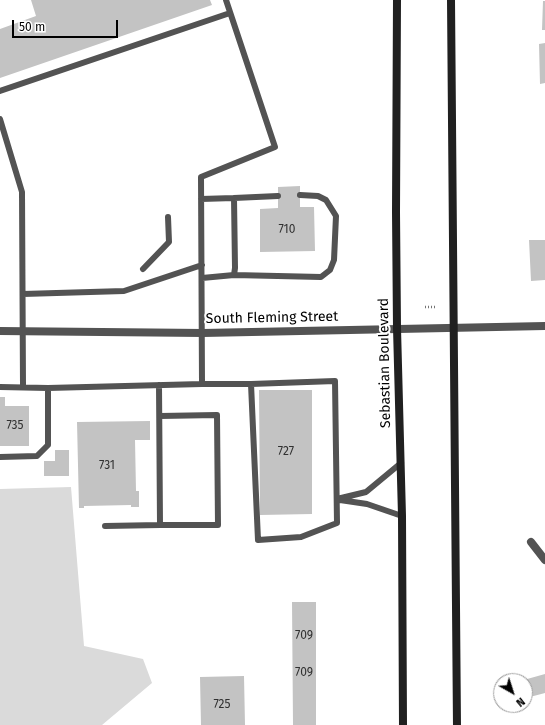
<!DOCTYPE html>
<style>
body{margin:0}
#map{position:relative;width:545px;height:725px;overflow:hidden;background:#fff;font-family:"Fira Sans",sans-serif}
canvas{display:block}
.north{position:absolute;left:493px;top:673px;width:40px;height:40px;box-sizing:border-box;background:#fff;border:1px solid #999;border-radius:50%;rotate:141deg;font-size:11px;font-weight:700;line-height:16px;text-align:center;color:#000}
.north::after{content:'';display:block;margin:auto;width:14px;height:18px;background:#000;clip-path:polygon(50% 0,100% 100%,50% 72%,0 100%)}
.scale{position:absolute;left:12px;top:20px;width:106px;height:18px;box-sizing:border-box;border:2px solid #000;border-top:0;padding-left:5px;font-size:12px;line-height:14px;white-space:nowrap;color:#000;-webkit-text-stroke:3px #fff;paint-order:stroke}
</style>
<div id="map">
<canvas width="545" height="725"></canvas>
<div class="north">N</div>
<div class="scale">50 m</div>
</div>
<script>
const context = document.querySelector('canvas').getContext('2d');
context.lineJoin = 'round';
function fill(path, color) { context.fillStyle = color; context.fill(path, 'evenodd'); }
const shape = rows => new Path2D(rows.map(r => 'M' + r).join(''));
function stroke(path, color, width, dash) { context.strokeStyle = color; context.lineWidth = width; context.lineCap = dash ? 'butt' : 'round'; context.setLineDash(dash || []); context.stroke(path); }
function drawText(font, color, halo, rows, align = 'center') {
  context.font = font + ' "Fira Sans",sans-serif'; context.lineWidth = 4; context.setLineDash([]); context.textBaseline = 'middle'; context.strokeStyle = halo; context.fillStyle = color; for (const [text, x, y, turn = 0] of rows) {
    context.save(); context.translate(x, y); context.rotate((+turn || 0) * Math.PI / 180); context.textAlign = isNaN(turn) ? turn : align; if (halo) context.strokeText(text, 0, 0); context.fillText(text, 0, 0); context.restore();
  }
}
fill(shape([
 [71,487,84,646,143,659,152,683,102,725,0,725,0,489]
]), '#dadada');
fill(shape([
 [31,0,210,0,212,5,0,78,0,29,36,16],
 [543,1,545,1,545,30,542,30],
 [545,43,545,83,540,84,539,44],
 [300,186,300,207,314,207,315,251,260,252,260,209,278,208,278,187],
 [529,240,545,240,545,280,531,281],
 [259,390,312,390,312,514,260,515],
 [0,397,5,397,5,406,29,406,29,446,0,446],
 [150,421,150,440,135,440,136,491,139,491,139,507,131,507,131,505,84,506,84,508,79,508,77,422],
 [55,450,69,450,69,476,44,476,44,461,55,461],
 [292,602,316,602,316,725,293,725],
 [545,674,545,693,526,698,525,681,520,681],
 [244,676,245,725,201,725,200,677]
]), '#c3c3c3');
stroke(shape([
 [425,307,437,307]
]), '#757575', 2.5, [1, 2]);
stroke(shape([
 [226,0,275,147,201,177,202,384,251,384,335,381,337,523,301,537,258,540,251,384],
 [0,91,230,13],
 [0,119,22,192,23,387],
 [234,198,278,196],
 [201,199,234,198,235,268,234,275,202,278],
 [143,269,169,242,168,217],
 [234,275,321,277,330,270,334,260,336,216,326,200,318,196,300,195],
 [23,294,124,291,202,265],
 [159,385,160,525,218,525,217,415,160,416],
 [0,387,48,388,48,445,37,456,0,457],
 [48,388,202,384],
 [337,499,366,492,401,463],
 [340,500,367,504,402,516],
 [105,526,160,525]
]), '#535353', 6);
stroke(shape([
 [531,542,545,560]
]), '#535353', 8);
stroke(shape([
 [0,331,203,333,545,326]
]), '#535353', 8);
stroke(shape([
 [397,0,396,212,397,328,402,516,403,725],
 [451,0,457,725]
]), '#202020', 8);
drawText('12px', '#313131', null, [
 ["710",287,230],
 ["735",15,426],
 ["727",286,452],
 ["731",107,466],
 ["709",304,636],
 ["709",304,673],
 ["725",222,705]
]);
drawText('14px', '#000', '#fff', [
 ["South Fleming Street",272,318,-1],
 ["Sebastian Boulevard",385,363,-91]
]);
</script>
